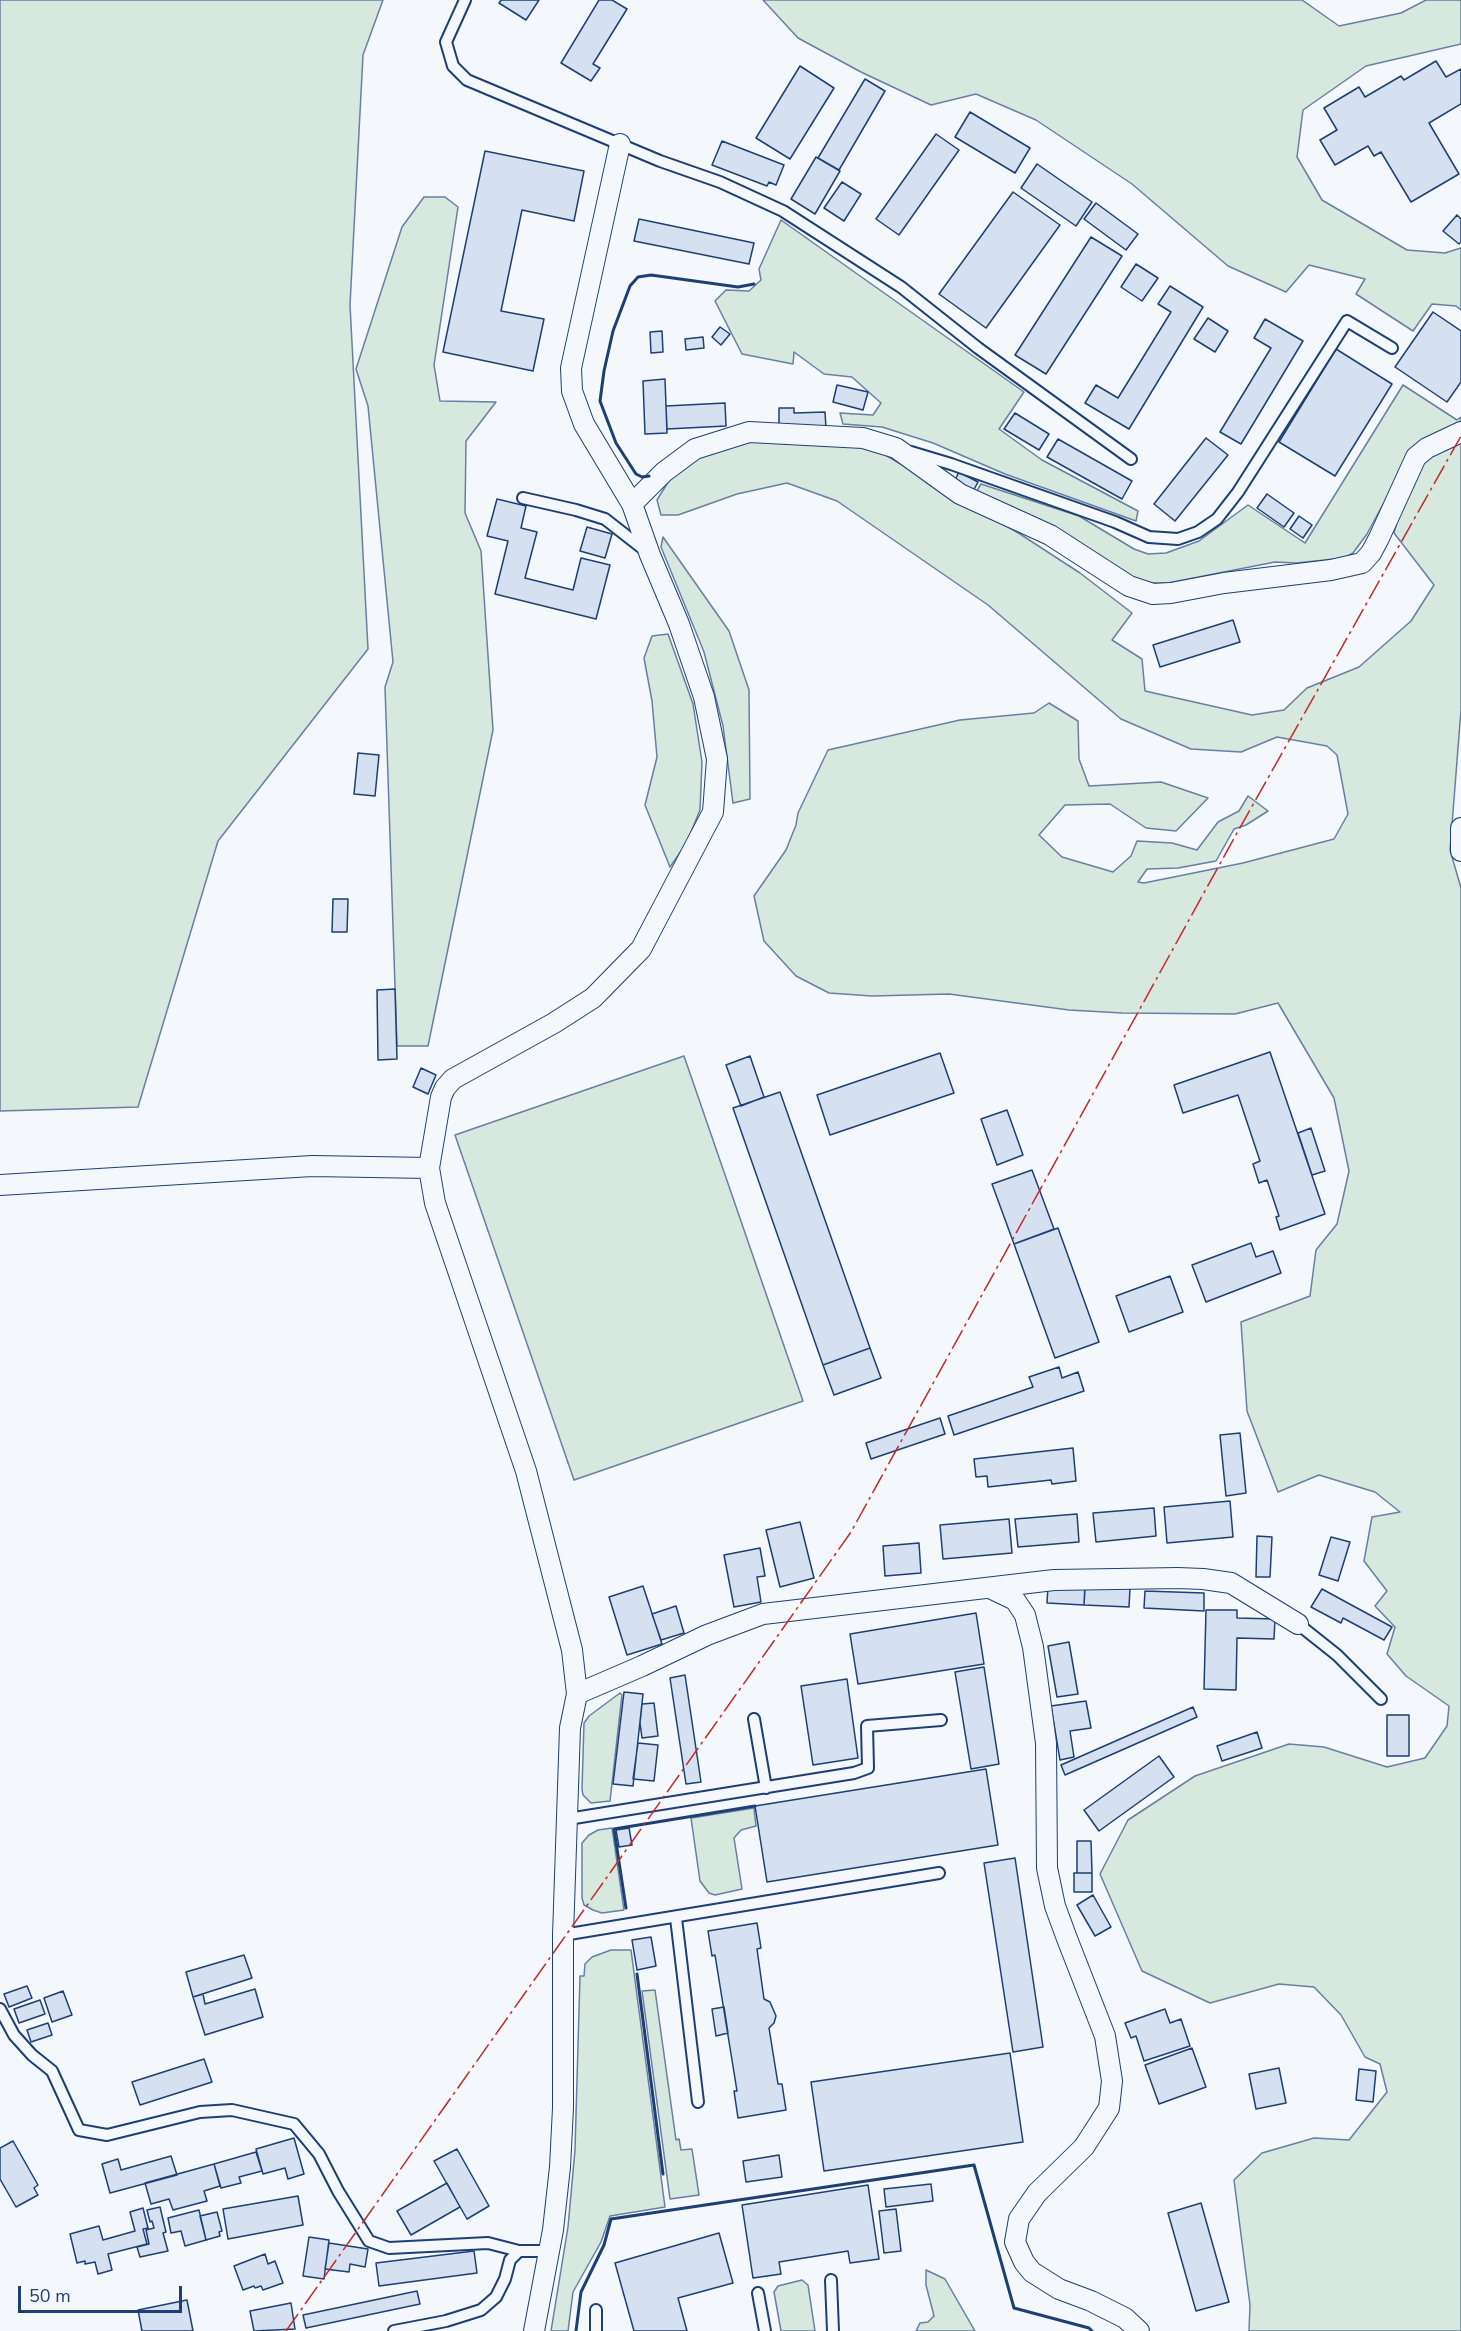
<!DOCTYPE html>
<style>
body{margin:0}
#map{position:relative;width:1461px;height:2331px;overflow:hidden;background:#f4f7fb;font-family:"Nunito Sans",sans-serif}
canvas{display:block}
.scale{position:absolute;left:18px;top:2286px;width:164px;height:27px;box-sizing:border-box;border:3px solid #1d3f73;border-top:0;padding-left:8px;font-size:18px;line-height:21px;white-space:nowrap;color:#1d3f73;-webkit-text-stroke:4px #f4f7fb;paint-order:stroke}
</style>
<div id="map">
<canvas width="1461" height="2331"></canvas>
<div class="scale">50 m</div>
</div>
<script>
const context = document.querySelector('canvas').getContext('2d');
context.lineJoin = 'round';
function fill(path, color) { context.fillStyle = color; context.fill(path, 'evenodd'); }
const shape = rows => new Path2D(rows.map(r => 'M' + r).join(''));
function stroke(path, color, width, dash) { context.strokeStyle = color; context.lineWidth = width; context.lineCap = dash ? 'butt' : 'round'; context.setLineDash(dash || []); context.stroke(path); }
const green = shape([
 [0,0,383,0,363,55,350,305,368,649,218,841,138,1107,0,1111,0,0],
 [763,0,1302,0,1339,26,1401,13,1426,0,1461,0,1461,44,1366,66,1303,110,1297,157,1322,200,1407,250,1445,253,1461,248,1461,310,1456,306,1432,304,1413,331,1356,294,1365,279,1309,265,1286,292,1228,266,1132,184,1036,120,976,94,931,105,861,72,798,38,763,0],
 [424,197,445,197,458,207,434,365,440,401,496,402,466,441,465,513,481,551,493,730,428,1046,397,1046,385,687,393,662,368,406,356,369,402,227,424,197],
 [781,220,1024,392,999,429,1042,460,1138,511,1136,521,1005,474,933,443,882,427,843,424,840,413,873,415,881,403,852,377,824,374,794,352,793,364,742,354,715,301,726,290,749,291,761,280,759,269,781,220],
 [1403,385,1457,420,1461,417,1461,421,1428,439,1408,458,1367,534,1353,553,1344,558,1296,563,1275,562,1168,583,1141,583,975,494,981,484,1079,516,1134,549,1148,554,1166,553,1199,541,1248,505,1305,543,1403,385],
 [1461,438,1461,710,1450,850,1461,888,1461,2331,1249,2331,1250,2305,1234,2180,1262,2153,1314,2138,1349,2140,1387,2092,1380,2064,1365,2057,1341,2015,1314,1987,1279,1984,1210,2003,1142,1971,1100,1874,1128,1820,1195,1776,1289,1744,1324,1747,1387,1767,1425,1758,1447,1726,1449,1706,1406,1676,1387,1654,1395,1627,1375,1606,1387,1591,1364,1561,1372,1517,1400,1512,1375,1492,1319,1475,1278,1492,1247,1411,1241,1322,1310,1296,1316,1250,1337,1224,1349,1171,1334,1098,1278,1003,1235,1014,1122,1013,1069,1010,949,994,872,996,829,993,796,976,764,941,754,896,786,850,796,825,798,813,828,750,960,720,1034,713,1049,703,1078,721,1079,759,1089,786,1161,782,1208,798,1176,831,1146,828,1110,804,1065,805,1039,835,1062,857,1113,872,1131,856,1137,841,1172,843,1197,850,1218,822,1239,811,1248,796,1268,811,1246,825,1234,829,1216,861,1178,868,1147,869,1138,882,1144,883,1243,863,1334,839,1348,814,1337,755,1327,746,1277,737,1241,752,1191,749,1121,719,988,605,837,501,787,483,737,494,678,515,661,515,657,500,670,479,697,455,752,439,870,446,1020,534,1080,573,1132,613,1112,640,1142,659,1145,691,1252,715,1284,710,1307,688,1359,667,1411,621,1434,585,1394,533,1404,497,1418,462,1461,438],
 [663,537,729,631,749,690,750,799,733,803,723,726,704,652,661,547,663,537],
 [668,634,693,704,702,762,700,810,686,844,670,867,645,805,657,757,652,701,644,658,652,636,668,634],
 [684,1056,803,1401,574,1480,455,1135,684,1056],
 [620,1693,622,1695,610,1801,591,1803,583,1795,582,1789,584,1723,589,1716,620,1693],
 [754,1808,756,1826,741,1830,734,1838,742,1889,715,1895,709,1893,700,1881,691,1818,754,1808],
 [612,1828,624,1910,602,1913,593,1910,584,1905,582,1898,582,1843,589,1835,598,1830,612,1828],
 [611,1950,631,1950,665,2207,610,2216,601,2242,573,2292,568,2331,551,2331,568,2227,575,2150,580,1976,584,1976,585,1964,592,1957,611,1950],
 [655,1990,676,2140,679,2139,681,2150,692,2149,699,2195,670,2199,642,1991,655,1990],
 [926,2270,945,2279,975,2331,916,2331,920,2323,928,2322,934,2316,926,2285,926,2270],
 [802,2280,808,2285,815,2331,781,2331,774,2292,778,2286,802,2280]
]);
fill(green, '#d7e8df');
stroke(green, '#687fa3', 1.5);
const building = shape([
 [501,0,539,0,526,20,499,3,501,0],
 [599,0,612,0,627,9,593,64,600,68,591,81,561,63,599,0],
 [1436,61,1446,77,1461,69,1461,104,1429,123,1459,174,1411,202,1381,152,1374,156,1368,146,1335,165,1320,140,1337,130,1324,108,1359,87,1365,97,1401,76,1404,80,1436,61],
 [800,66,834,88,790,159,756,138,800,66],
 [865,79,885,91,839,170,818,158,865,79],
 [970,112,1030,148,1015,173,955,137,970,112],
 [936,134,959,150,899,235,876,219,936,134],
 [722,141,784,165,776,185,769,182,767,186,712,165,722,141],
 [485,151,584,171,574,221,522,210,501,311,544,319,533,371,443,352,485,151],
 [816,157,840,171,815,214,791,199,816,157],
 [1037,164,1092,202,1076,226,1021,188,1037,164],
 [842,182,861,194,844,221,824,208,842,182],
 [1013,192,1060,225,986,328,939,294,1013,192],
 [1096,203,1138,234,1126,250,1084,219,1096,203],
 [1457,215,1461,219,1461,242,1459,244,1443,231,1457,215],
 [639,219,754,243,749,264,634,241,639,219],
 [1091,237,1122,256,1046,374,1015,355,1091,237],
 [1136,264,1158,278,1142,301,1121,287,1136,264],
 [1170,286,1203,307,1129,429,1085,403,1096,385,1118,398,1171,312,1158,304,1170,286],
 [1433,312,1461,331,1461,382,1447,402,1395,367,1433,312],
 [1208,318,1228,331,1215,352,1194,339,1208,318],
 [1265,319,1303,341,1241,444,1220,432,1271,348,1254,338,1265,319],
 [720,327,730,334,721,345,712,337,720,327],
 [662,331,663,352,651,353,650,332,662,331],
 [703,337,704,348,686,350,685,339,703,337],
 [1336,349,1392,384,1335,476,1279,442,1336,349],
 [665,379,667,433,645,434,643,381,665,379],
 [837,385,868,392,863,410,833,402,837,385],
 [725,403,726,426,667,429,666,406,725,403],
 [779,408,794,408,794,413,825,412,826,428,779,429,779,408],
 [1015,413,1049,434,1039,450,1004,429,1015,413],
 [1206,438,1228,455,1175,521,1154,504,1206,438],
 [1058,439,1132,481,1122,499,1047,457,1058,439],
 [959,472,978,482,972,493,953,484,959,472],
 [1267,494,1294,513,1284,527,1257,508,1267,494],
 [497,499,526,506,521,528,537,532,525,578,573,590,581,558,610,565,596,619,495,594,508,541,487,536,497,499],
 [1299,516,1312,525,1303,538,1290,529,1299,516],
 [587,527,612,534,605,558,580,551,587,527],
 [1233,620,1240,642,1160,667,1153,645,1233,620],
 [358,753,379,755,375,796,354,794,358,753],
 [333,899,348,899,347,932,332,932,333,899],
 [395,989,397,1059,378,1060,377,990,395,989],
 [1270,1052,1325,1214,1280,1230,1276,1217,1279,1216,1267,1180,1259,1183,1253,1164,1260,1161,1238,1095,1183,1113,1174,1085,1270,1052],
 [940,1053,954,1093,830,1135,817,1095,940,1053],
 [750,1056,764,1097,741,1106,726,1065,750,1056],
 [421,1068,436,1075,428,1094,413,1087,421,1068],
 [780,1092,870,1348,823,1365,733,1108,780,1092],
 [1007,1110,1023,1155,997,1165,981,1119,1007,1110],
 [1311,1128,1325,1171,1312,1175,1298,1133,1311,1128],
 [1032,1170,1054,1229,1014,1244,992,1184,1032,1170],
 [1058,1228,1099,1342,1055,1358,1014,1244,1058,1228],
 [1251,1243,1256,1257,1273,1251,1281,1273,1206,1302,1192,1265,1251,1243],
 [1170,1276,1183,1312,1129,1332,1116,1296,1170,1276],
 [870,1348,881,1378,834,1395,823,1365,870,1348],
 [1059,1367,1062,1378,1078,1372,1084,1391,954,1435,948,1416,1033,1387,1029,1377,1059,1367],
 [940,1418,945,1434,871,1459,866,1443,940,1418],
 [1240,1433,1246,1493,1226,1496,1220,1435,1240,1433],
 [1073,1448,1076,1481,1052,1484,1051,1480,988,1487,987,1476,976,1477,974,1459,1073,1448],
 [1230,1501,1233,1537,1167,1543,1164,1507,1230,1501],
 [1154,1508,1156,1536,1096,1542,1093,1513,1154,1508],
 [1077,1514,1079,1542,1018,1547,1015,1519,1077,1514],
 [1009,1519,1012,1553,943,1559,940,1525,1009,1519],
 [800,1522,814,1578,780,1587,766,1530,800,1522],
 [1257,1536,1272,1537,1270,1577,1256,1577,1257,1536],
 [1331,1537,1350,1542,1338,1581,1319,1575,1331,1537],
 [919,1543,921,1573,885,1576,883,1546,919,1543],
 [760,1548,765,1576,757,1577,761,1602,734,1607,724,1555,760,1548],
 [1085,1585,1130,1588,1129,1607,1084,1605,1085,1585],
 [643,1586,662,1644,627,1655,609,1597,643,1586],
 [1048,1586,1085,1588,1084,1605,1047,1603,1048,1586],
 [1322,1589,1392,1627,1384,1640,1343,1618,1341,1623,1311,1607,1322,1589],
 [1145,1591,1204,1593,1204,1611,1144,1608,1145,1591],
 [676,1606,684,1633,661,1640,652,1614,676,1606],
 [1206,1610,1237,1610,1237,1618,1275,1619,1274,1639,1237,1638,1236,1690,1204,1689,1206,1610],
 [976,1613,984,1664,858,1684,850,1634,976,1613],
 [1069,1642,1078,1694,1057,1697,1048,1646,1069,1642],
 [984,1667,999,1764,971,1769,955,1672,984,1667],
 [685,1675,701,1782,686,1784,670,1678,685,1675],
 [847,1679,858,1758,813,1765,801,1686,847,1679],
 [624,1692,643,1694,633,1786,613,1784,624,1692],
 [1086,1701,1091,1728,1070,1731,1074,1757,1060,1760,1051,1706,1086,1701],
 [654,1703,658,1736,642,1738,640,1723,642,1704,654,1703],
 [1193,1707,1197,1717,1065,1775,1061,1765,1193,1707],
 [1387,1715,1409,1715,1409,1756,1387,1756,1387,1715],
 [1257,1732,1262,1748,1222,1761,1217,1746,1257,1732],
 [638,1743,658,1745,654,1781,633,1779,638,1743],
 [1159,1756,1174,1777,1099,1831,1084,1810,1159,1756],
 [986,1769,998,1845,767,1882,755,1806,986,1769],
 [629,1828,632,1845,619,1847,616,1830,629,1828],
 [1077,1841,1091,1841,1092,1873,1077,1873,1077,1841],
 [1015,1858,1043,2047,1013,2052,984,1863,1015,1858],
 [1074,1873,1092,1873,1092,1892,1074,1892,1074,1873],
 [1093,1895,1111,1927,1095,1936,1077,1905,1093,1895],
 [757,1923,761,1948,757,1949,764,1999,770,2002,776,2016,774,2023,769,2028,778,2084,782,2084,786,2110,738,2118,734,2091,737,2091,715,1955,712,1956,708,1931,757,1923],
 [651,1937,656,1966,637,1970,632,1940,651,1937],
 [244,1955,252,1978,193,1997,186,1972,244,1955],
 [27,1986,32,1998,9,2007,4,1994,27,1986],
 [255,1989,263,2017,205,2035,193,1997,203,1994,205,2004,255,1989],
 [63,1991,72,2015,52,2022,44,1998,63,1991],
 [40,2000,45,2014,19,2023,14,2009,40,2000],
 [724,2007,728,2033,716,2036,712,2009,724,2007],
 [1165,2009,1170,2023,1181,2019,1190,2046,1144,2061,1136,2036,1131,2038,1125,2023,1165,2009],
 [48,2023,52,2035,31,2042,27,2030,48,2023],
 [1192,2048,1206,2087,1159,2104,1145,2065,1192,2048],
 [1010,2053,1023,2142,824,2171,811,2082,1010,2053],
 [204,2059,212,2082,140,2105,132,2082,204,2059],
 [1279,2068,1286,2103,1256,2109,1249,2074,1279,2068],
 [1359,2069,1376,2071,1373,2102,1356,2100,1359,2069],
 [294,2138,304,2174,288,2179,285,2168,263,2174,256,2149,294,2138],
 [13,2141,38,2185,34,2188,38,2195,16,2207,0,2179,0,2148,13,2141],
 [457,2149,489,2206,467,2219,434,2161,457,2149],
 [256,2152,262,2171,239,2177,241,2183,221,2188,214,2164,256,2152],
 [779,2155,782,2177,746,2182,743,2161,779,2155],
 [171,2156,177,2175,110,2193,102,2164,118,2159,121,2170,171,2156],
 [214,2164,220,2186,204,2191,207,2201,173,2210,169,2199,151,2204,145,2183,214,2164],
 [447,2183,460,2207,411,2235,397,2211,447,2183],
 [931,2184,933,2201,886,2207,884,2189,931,2184],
 [868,2185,879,2259,850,2263,848,2251,779,2262,781,2274,753,2278,742,2205,868,2185],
 [298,2196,303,2225,228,2239,223,2209,298,2196],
 [1201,2203,1229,2302,1196,2311,1168,2213,1201,2203],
 [160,2207,166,2232,163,2233,168,2251,140,2257,137,2247,149,2244,146,2230,154,2228,152,2221,150,2222,147,2210,160,2207],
 [143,2208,148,2228,143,2229,147,2244,108,2254,112,2270,98,2274,95,2262,85,2264,85,2261,77,2263,70,2234,99,2226,103,2240,135,2231,130,2212,143,2208],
 [896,2209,901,2251,884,2253,879,2211,896,2209],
 [199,2210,206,2240,185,2246,181,2231,171,2233,168,2218,199,2210],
 [217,2212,222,2231,219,2232,220,2236,206,2240,200,2216,217,2212],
 [719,2233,733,2283,678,2298,687,2331,634,2331,615,2263,719,2233],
 [309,2237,329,2240,324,2279,303,2276,309,2237],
 [329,2243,368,2249,365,2267,350,2264,349,2272,325,2269,329,2243],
 [474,2251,477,2273,379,2286,376,2263,474,2251],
 [265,2254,268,2264,275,2261,283,2283,263,2290,261,2286,255,2288,254,2286,243,2290,234,2266,265,2254],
 [417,2291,420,2304,306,2328,303,2315,417,2291],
 [187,2300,193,2331,142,2331,138,2310,187,2300],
 [291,2303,295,2329,254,2331,250,2311,291,2303]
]);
fill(building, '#d5e0f0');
stroke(building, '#1d3f73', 1.5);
const service = shape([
 [465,0,446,42,453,66,467,80,660,161,720,182,783,211,901,287,978,348,1131,459],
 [911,452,951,464,1115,522,1149,537,1178,539,1198,532,1217,519,1238,492,1347,321,1392,348],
 [523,498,576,510,605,519,646,551],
 [1298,1624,1337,1655,1381,1699],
 [754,1719,766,1788],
 [568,1819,854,1773,868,1768,867,1726,941,1720],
 [676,1918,698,2102],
 [563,1935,939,1873],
 [0,2009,14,2035,32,2055,52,2071,79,2130,107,2135,200,2112,232,2110,294,2124,319,2154,338,2191,369,2241,389,2248,488,2243,519,2251],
 [831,2280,833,2331],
 [758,2293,765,2331],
 [596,2310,596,2331],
 [394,2331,446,2321,481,2310,496,2297,505,2279,510,2260,519,2251,549,2251]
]);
const minor = shape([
 [632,504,664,472,695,449,749,432,863,438,896,448,960,494,1050,535,1129,586,1153,594,1171,593,1224,583,1331,570,1362,563,1371,553,1379,538,1416,457,1427,448,1461,432],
 [1461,828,1461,851],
 [429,1168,435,1203,526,1471,572,1650,577,1694,570,1728,563,1935,563,2108,560,2167,553,2230,534,2331],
 [0,1185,312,1166,429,1168,441,1097,445,1088,453,1079,554,1023,593,998,641,949,713,812,717,759,704,697,679,624,650,555,632,504,584,424,572,391,571,368,620,144],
 [990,1588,1015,1600,1025,1615,1033,1647,1046,1743,1047,1868,1055,1906,1066,1936,1105,2036,1112,2081,1109,2108,1084,2147,1037,2193,1019,2219,1015,2242,1024,2262,1032,2272,1059,2289,1091,2301,1125,2318,1139,2331],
 [577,1694,642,1666,707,1635,763,1614,1054,1580,1178,1578,1203,1579,1231,1583,1298,1624]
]);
stroke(service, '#1d3f73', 14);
stroke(minor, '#1d3f73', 22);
stroke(service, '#f4f7fb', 10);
stroke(minor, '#f4f7fb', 20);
stroke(shape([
 [649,476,642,477,636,474,616,443,600,401,604,371,613,331,630,286,638,277,651,275,738,287,754,284],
 [626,1908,614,1829,755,1806],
 [637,1974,663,2174],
 [576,2331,581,2292,604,2245,611,2219,974,2165,1014,2308,1089,2328,1092,2331]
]), '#1d3f73', 3);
stroke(shape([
 [286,2331,851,1532,1237,833,1461,436]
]), '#c62828', 1.5, [21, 4.5, 3, 4.5]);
</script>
